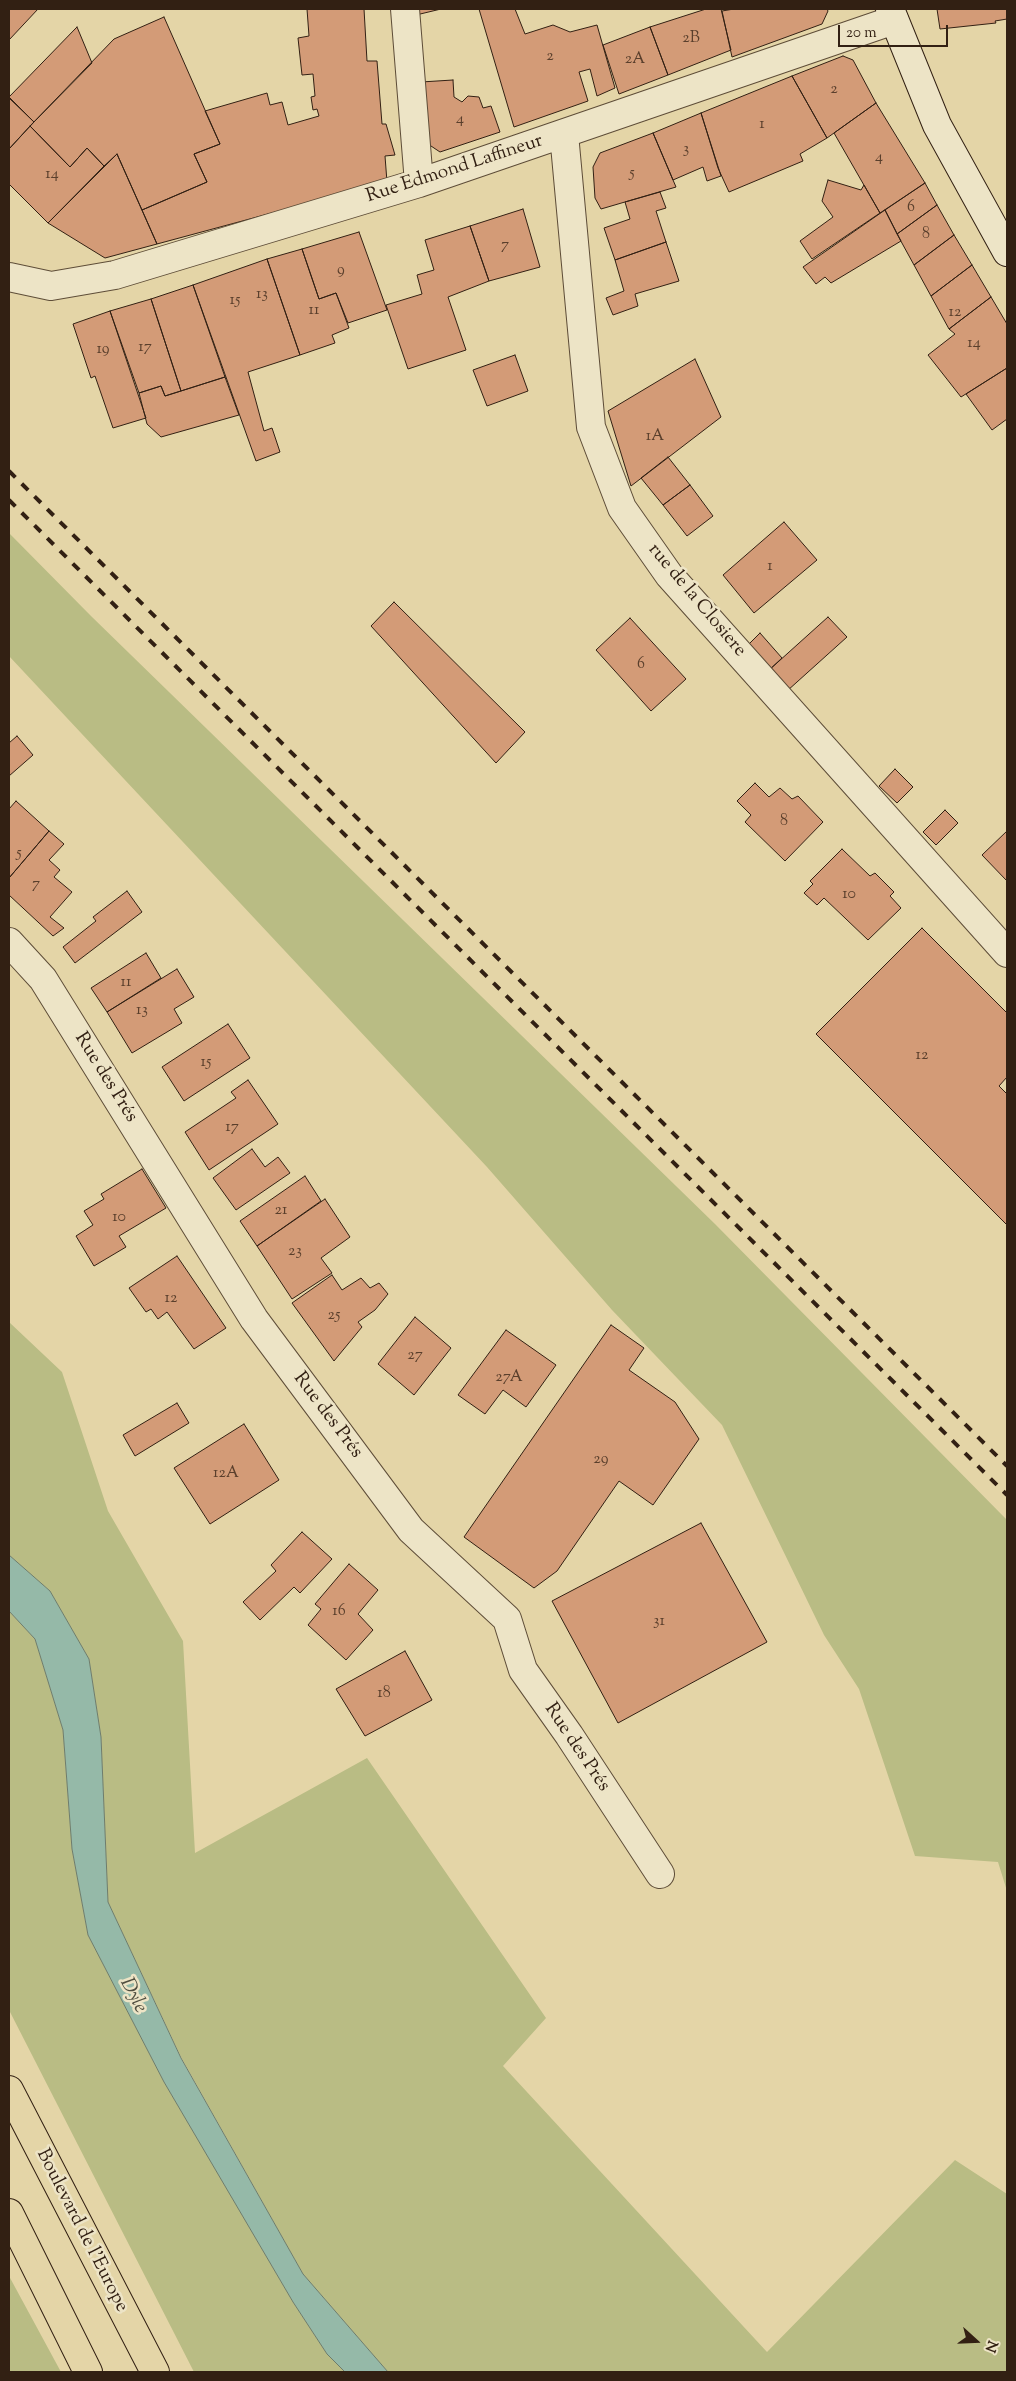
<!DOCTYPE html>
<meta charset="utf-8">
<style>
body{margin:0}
#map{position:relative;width:1016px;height:2381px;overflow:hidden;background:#e4d5a7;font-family:"Sorts Mill Goudy",serif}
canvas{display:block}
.frame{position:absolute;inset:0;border:10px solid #322013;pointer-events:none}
.north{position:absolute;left:951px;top:2316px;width:50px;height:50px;-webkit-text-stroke:4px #ede4c6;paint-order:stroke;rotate:110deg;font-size:14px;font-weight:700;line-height:20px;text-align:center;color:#322013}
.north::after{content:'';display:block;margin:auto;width:18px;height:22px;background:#322013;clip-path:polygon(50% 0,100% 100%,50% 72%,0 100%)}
.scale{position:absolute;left:838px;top:25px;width:110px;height:22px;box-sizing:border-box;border:2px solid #322013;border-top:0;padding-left:6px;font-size:15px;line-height:18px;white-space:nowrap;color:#322013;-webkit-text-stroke:4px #ede4c6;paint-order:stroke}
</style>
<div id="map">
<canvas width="1016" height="2381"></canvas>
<div class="frame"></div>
<div class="north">N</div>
<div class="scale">20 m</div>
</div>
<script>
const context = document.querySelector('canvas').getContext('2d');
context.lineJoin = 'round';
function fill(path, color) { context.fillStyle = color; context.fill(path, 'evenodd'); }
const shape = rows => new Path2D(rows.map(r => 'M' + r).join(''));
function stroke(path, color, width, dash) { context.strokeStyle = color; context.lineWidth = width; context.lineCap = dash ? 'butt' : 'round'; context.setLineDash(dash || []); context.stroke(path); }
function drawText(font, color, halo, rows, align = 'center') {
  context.font = font + ' "Sorts Mill Goudy",serif'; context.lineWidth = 5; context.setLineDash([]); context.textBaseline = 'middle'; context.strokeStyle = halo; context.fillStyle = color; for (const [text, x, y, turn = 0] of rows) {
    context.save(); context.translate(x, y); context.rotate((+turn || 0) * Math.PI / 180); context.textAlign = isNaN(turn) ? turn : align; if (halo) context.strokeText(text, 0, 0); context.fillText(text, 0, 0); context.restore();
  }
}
fill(shape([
 [9,533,91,616,715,1224,1007,1520,1007,1891,998,1862,915,1856,859,1689,824,1635,722,1425,612,1310,487,1167,9,656],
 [9,1322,62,1372,108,1511,183,1641,195,1853,367,1758,546,2018,503,2066,767,2352,955,2160,1007,2194,1007,2372,388,2372,303,2274,181,2057,108,1902,101,1737,89,1659,50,1591,9,1555],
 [9,1611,35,1639,63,1730,72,1849,88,1935,164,2082,207,2155,293,2302,327,2354,345,2372,194,2372,9,2010],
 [9,2276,61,2372,9,2372]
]), '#b9bc84');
const water = shape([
 [9,1555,50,1591,89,1659,101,1737,108,1902,181,2058,303,2274,388,2372,345,2372,327,2354,293,2302,164,2082,88,1935,72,1849,63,1730,35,1639,9,1611,9,1555]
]);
fill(water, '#95b9a8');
stroke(water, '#6d7c6c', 1);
const building = shape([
 [9,9,38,9,9,40,9,9],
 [307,9,364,9,367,61,377,61,382,124,386,124,395,155,385,156,387,182,157,244,142,210,207,182,194,154,220,144,205,111,267,93,270,105,282,102,288,125,319,116,317,109,313,110,311,97,315,96,313,74,302,75,298,38,309,36,307,9],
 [416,9,441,9,416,15,416,9],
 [479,9,515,9,525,34,553,25,570,32,597,25,615,88,597,96,590,69,579,72,588,101,514,127,479,9],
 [706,9,721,9,731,50,668,75,650,27,706,9],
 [734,9,827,9,828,11,822,24,732,57,722,11,734,9],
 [937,9,1007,9,1007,19,995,21,996,23,940,29,937,9],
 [164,17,220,144,194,154,207,182,142,210,117,154,104,166,87,148,70,167,30,126,114,39,164,17],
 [77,27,92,63,34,122,9,97,77,27],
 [650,27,668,75,619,94,603,45,650,27],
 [843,56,853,60,876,103,827,138,792,76,843,56],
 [792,76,827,138,800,154,803,161,729,192,718,168,701,113,792,76],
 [453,80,454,97,462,102,468,96,479,97,483,108,491,106,500,132,440,152,425,142,421,82,453,80],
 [9,98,34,122,9,149,9,98],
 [876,103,925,183,880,213,834,133,876,103],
 [701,113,721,176,707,181,703,167,673,180,653,133,701,113],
 [30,126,70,167,87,148,104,166,48,223,9,184,9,149,30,126],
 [653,133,676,187,601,209,595,198,593,167,600,153,653,133],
 [117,154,157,244,105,258,48,223,117,154],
 [828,180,861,190,864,185,880,213,812,259,800,241,833,217,822,201,828,180],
 [925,183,937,205,897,234,885,210,925,183],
 [660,192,666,208,656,211,666,242,615,260,604,228,630,219,625,202,660,192],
 [937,205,954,235,914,265,897,234,937,205],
 [523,209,540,267,489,281,470,226,523,209],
 [885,210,901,241,831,283,825,277,816,284,803,267,885,210],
 [470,226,489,281,448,297,466,350,408,369,386,305,422,294,417,275,434,270,425,240,470,226],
 [359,232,387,310,348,323,336,293,319,299,302,249,359,232],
 [954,235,972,265,931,296,914,265,954,235],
 [666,242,679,281,635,294,638,306,613,315,606,298,624,291,615,260,666,242],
 [302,249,319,299,336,293,349,328,332,335,335,343,300,355,267,259,302,249],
 [267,259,300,355,248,372,264,431,272,428,280,452,256,461,193,285,267,259],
 [972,265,991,297,949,329,931,296,972,265],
 [193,285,225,377,181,391,151,299,193,285],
 [991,297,1007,324,1007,368,961,397,928,355,955,334,949,329,991,297],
 [151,299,181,391,165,396,161,386,139,393,110,311,151,299],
 [110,311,146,418,113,428,95,376,91,378,73,324,110,311],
 [515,355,528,391,487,406,473,370,515,355],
 [695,359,721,417,631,486,608,411,695,359],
 [1007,368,1007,419,992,430,966,394,1007,368],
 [225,377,239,415,161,437,147,424,139,393,161,386,165,396,225,377],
 [668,457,690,485,663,505,641,478,668,457],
 [690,485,713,516,687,536,663,505,690,485],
 [784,522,817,560,754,613,723,575,784,522],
 [394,602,525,732,496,763,371,626,394,602],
 [828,617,847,637,787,691,768,671,828,617],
 [630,618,686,679,651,711,596,650,630,618],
 [760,633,782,658,768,671,746,647,760,633],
 [17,736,33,755,9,776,9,743,17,736],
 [895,769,913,787,897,803,879,786,895,769],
 [755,783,769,797,780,788,792,799,798,796,823,822,785,861,745,822,751,815,737,801,755,783],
 [16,801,49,831,9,878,9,809,16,801],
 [945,810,958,823,936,845,923,832,945,810],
 [49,831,64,844,49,860,60,870,54,877,72,892,50,917,64,928,53,936,9,895,9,878,49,831],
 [1007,831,1007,881,982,855,1007,831],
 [842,849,870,876,875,873,894,892,890,896,901,908,868,940,824,898,817,905,804,893,813,884,810,881,842,849],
 [127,891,142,912,75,963,63,947,96,921,93,917,127,891],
 [922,928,1007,1013,1007,1077,999,1086,1007,1094,1007,1225,816,1034,922,928],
 [146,953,161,978,107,1012,91,988,146,953],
 [177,969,194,997,174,1009,182,1023,132,1053,107,1012,177,969],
 [228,1024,250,1058,184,1101,162,1067,228,1024],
 [248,1080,278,1124,209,1170,185,1132,236,1098,231,1092,248,1080],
 [252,1149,265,1167,278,1157,290,1173,236,1210,213,1178,252,1149],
 [142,1169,166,1208,119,1236,126,1247,94,1266,76,1236,93,1225,84,1211,104,1199,101,1194,142,1169],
 [305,1176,321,1201,257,1246,240,1221,305,1176],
 [325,1199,350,1237,321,1258,332,1273,292,1299,257,1246,325,1199],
 [177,1256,226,1328,194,1349,167,1312,158,1319,151,1309,146,1312,129,1288,177,1256],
 [332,1275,342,1290,361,1278,370,1288,379,1283,388,1294,375,1310,358,1322,362,1327,334,1361,292,1303,332,1275],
 [415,1317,451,1348,414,1395,378,1364,415,1317],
 [611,1325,644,1348,629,1370,675,1402,699,1439,653,1505,619,1481,557,1571,534,1588,464,1537,611,1325],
 [506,1330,556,1365,526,1407,503,1390,485,1414,458,1395,506,1330],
 [177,1403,189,1423,135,1456,123,1435,177,1403],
 [244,1424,279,1480,210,1524,174,1468,244,1424],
 [701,1523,767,1642,618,1723,552,1601,701,1523],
 [302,1532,332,1559,300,1593,294,1587,260,1620,243,1602,276,1571,271,1565,302,1532],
 [349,1564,378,1590,358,1614,373,1630,346,1660,308,1625,321,1609,315,1604,349,1564],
 [405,1651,432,1700,365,1736,336,1689,405,1651]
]);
fill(building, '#d39b77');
stroke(building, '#322013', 1);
const minor = shape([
 [405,9,419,183],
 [564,134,591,427,622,508,669,575,1007,953],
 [9,277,51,286,115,275,419,183,894,20],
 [9,942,43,979,254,1319,411,1530,507,1619,523,1670,569,1735,660,1874]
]);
const secondary = shape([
 [890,9,937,125,1007,252]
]);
const trunk = shape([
 [9,2090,155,2372],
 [9,2213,88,2372]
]);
stroke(minor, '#5e4d38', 30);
stroke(secondary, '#322013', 30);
stroke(trunk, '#322013', 30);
stroke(minor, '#ede4c6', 28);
stroke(secondary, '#ede4c6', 28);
stroke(trunk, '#e4d5a7', 28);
stroke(shape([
 [9,471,1007,1466],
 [9,500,1007,1495]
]), '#322013', 4, [9, 9]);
drawText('16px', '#5a3f2c', null, [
 ["2B",691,39],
 ["2",550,57],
 ["2A",635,60],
 ["2",834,90],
 ["4",460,120],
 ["1",762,125],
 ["3",686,150],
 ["4",879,158],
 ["5",632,174],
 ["14",52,175],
 ["6",911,208],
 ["8",926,235],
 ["7",505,246],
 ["9",341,271],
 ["13",262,295],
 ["15",235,301],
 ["11",314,311],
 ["12",955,313],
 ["14",974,344],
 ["17",145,348],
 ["19",103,350],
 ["1A",655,437],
 ["1",770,567],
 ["6",641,665],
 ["8",784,822],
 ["5",19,854],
 ["7",36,885],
 ["10",849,895],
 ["11",126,983],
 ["13",142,1011],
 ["12",922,1056],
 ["15",206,1063],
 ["17",232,1128],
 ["21",281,1211],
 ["10",119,1218],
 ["23",295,1252],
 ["12",171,1299],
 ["25",334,1316],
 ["27",415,1356],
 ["27A",509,1378],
 ["29",601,1460],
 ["12A",226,1474],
 ["16",339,1612],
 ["31",659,1622],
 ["18",384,1694]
]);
drawText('19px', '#322013', '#ede4c6', [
 ["Rue Edmond Laffineur",455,170,-18],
 ["rue de la Closiere",696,601,50],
 ["Rue des Prés",105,1078,58],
 ["Rue des Prés",327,1416,53],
 ["Rue des Prés",576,1748,56],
 ["Boulevard de l'Europe",81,2231,63]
]);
drawText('italic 20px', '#504e40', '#ede4c6', [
 ["Dyle",132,1996,62]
]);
</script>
